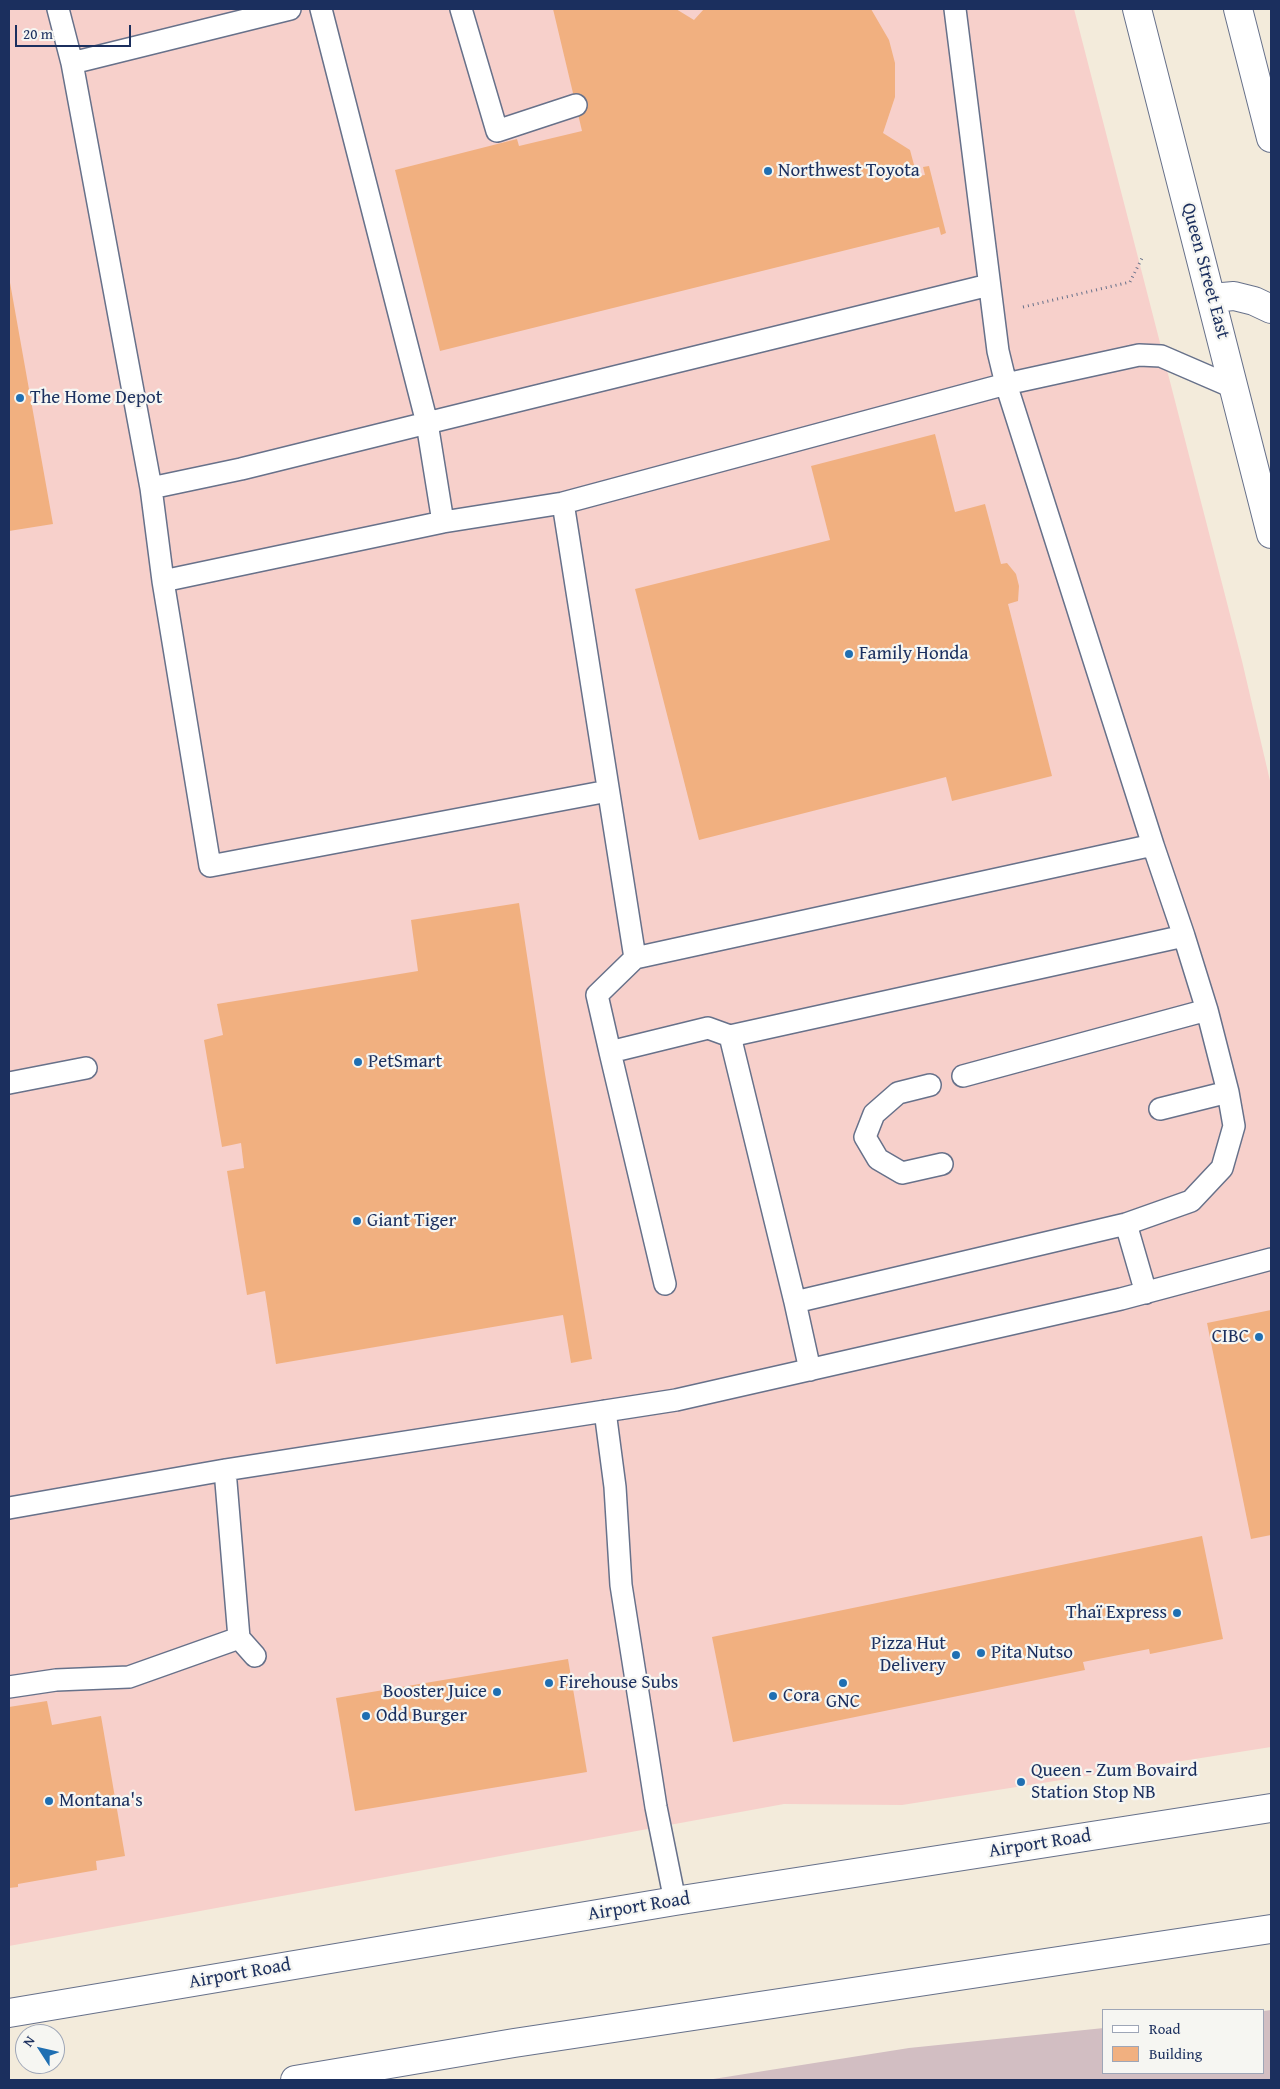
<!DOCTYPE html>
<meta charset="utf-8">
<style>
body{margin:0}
#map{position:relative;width:1280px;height:2089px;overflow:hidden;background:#f3ebdb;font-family:"Gentium Book Plus",serif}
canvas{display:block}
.frame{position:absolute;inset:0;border:10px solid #1b2f5e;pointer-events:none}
.legend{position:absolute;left:1102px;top:2009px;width:162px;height:65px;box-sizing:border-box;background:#f6f6f2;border:1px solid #9ea6b7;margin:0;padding:6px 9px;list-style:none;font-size:15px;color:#1b2f5e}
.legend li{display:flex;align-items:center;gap:10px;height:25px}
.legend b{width:25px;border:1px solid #9ea6b7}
.north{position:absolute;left:15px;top:2024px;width:50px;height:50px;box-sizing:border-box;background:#f6f6f2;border:1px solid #9ea6b7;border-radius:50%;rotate:305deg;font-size:14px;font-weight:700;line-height:20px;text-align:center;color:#1b2f5e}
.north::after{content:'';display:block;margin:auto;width:18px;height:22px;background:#1f6fb2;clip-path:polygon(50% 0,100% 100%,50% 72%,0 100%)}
.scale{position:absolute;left:15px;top:25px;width:116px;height:22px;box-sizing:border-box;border:2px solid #1b2f5e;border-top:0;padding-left:6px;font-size:15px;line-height:18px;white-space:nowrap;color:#1b2f5e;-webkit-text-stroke:4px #f6f6f2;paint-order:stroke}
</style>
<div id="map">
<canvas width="1280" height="2089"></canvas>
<div class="frame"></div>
<ul class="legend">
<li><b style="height:6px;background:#fff"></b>Road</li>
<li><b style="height:14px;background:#f1b080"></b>Building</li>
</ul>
<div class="north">N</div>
<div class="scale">20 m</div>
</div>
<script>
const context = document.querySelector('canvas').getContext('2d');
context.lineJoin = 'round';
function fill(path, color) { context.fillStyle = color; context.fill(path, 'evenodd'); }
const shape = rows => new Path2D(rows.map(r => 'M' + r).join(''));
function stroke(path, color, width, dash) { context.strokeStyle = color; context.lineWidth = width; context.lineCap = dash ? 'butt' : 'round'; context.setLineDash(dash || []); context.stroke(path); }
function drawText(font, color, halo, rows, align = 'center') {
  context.font = font + ' "Gentium Book Plus",serif'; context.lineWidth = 4.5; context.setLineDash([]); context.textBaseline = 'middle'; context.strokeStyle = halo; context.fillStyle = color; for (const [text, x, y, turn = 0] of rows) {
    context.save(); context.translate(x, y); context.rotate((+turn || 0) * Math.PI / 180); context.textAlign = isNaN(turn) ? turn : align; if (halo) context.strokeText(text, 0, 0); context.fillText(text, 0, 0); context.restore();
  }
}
fill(shape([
 [9,9,1074,9,1242,661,1271,785,1271,1747,902,1805,784,1804,9,1946]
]), '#f7d0cb');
fill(shape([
 [1271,2010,1271,2080,707,2080,909,2048,1104,2028,1104,2073,1264,2073,1264,2011]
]), '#d2bec2');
fill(shape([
 [553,9,676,9,694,20,704,9,871,9,889,40,895,63,895,97,883,133,910,150,917,176,925,175,923,167,929,166,946,233,941,235,939,227,440,351,395,170,517,139,519,146,582,131],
 [9,277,53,524,9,531],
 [935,434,955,512,985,504,1001,564,1007,563,1016,574,1019,586,1018,601,1008,604,1052,776,952,801,946,777,699,840,635,589,830,540,811,466],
 [519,903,545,1074,592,1359,571,1363,563,1315,276,1364,265,1291,247,1295,227,1171,244,1168,241,1143,222,1147,204,1040,223,1035,217,1004,418,971,411,920],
 [1271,1310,1271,1535,1251,1539,1207,1323],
 [1202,1536,1223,1639,1150,1654,1149,1649,1083,1662,1085,1670,733,1742,712,1637],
 [568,1659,587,1772,355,1811,336,1698],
 [47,1701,52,1725,101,1716,125,1856,96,1861,97,1870,18,1884,18,1887,9,1888,9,1707]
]), '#f1b080');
const service = shape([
 [58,9,72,63,151,488,163,581,443,522,563,503,635,958,1153,845,1006,384,998,351,955,9],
 [461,9,497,131,576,105],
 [72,63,290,9],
 [151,488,241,469,427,423,321,9],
 [563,503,1006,384,1139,355,1161,356,1235,388],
 [443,522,427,423,989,285],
 [163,581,210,866,608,791],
 [1153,845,1184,936,1207,1010,1228,1092,1234,1126,1222,1168,1191,1201,1126,1224,795,1302,730,1036,1184,936],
 [610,1052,597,995,635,958],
 [963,1076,1207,1010],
 [9,1083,86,1068],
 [930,1085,898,1093,874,1114,865,1137,878,1159,902,1173,942,1164],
 [1160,1109,1228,1092],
 [1126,1224,1146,1293],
 [665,1284,610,1052,708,1028,730,1036],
 [795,1302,810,1370],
 [605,1411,615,1487,621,1585,656,1807,675,1901],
 [9,1508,225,1470,676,1400,1121,1299,1271,1259],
 [239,1638,255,1656],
 [9,1687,56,1680,129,1677,239,1638,225,1470]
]);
const secondary = shape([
 [9,2013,675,1901,1271,1808],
 [295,2080,514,2043,1271,1929]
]);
const primary = shape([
 [1137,9,1271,534],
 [1238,9,1271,138],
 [1211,298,1234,296,1254,301,1271,309]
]);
stroke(service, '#67718a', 24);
stroke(secondary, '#67718a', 30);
stroke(primary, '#67718a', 30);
stroke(shape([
 [1023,307,1130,282,1143,256]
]), '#67718a', 3, [1, 4]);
stroke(service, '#fff', 21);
stroke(secondary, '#fff', 28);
stroke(primary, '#fff', 28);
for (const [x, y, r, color] of [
 [768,171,5,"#1f6fb2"],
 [20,398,5,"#1f6fb2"],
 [849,654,5,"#1f6fb2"],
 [358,1062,5,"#1f6fb2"],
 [357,1221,5,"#1f6fb2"],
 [1259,1337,5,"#1f6fb2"],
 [1177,1613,5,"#1f6fb2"],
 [981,1653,5,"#1f6fb2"],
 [956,1655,5,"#1f6fb2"],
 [549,1683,5,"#1f6fb2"],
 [843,1683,5,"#1f6fb2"],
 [497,1692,5,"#1f6fb2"],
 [773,1696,5,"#1f6fb2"],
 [366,1716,5,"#1f6fb2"],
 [1021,1782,5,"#1f6fb2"],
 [49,1801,5,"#1f6fb2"]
]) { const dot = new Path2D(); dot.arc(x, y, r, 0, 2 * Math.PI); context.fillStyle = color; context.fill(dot); stroke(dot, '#f6f6f2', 2); }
drawText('19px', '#1b2f5e', '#f6f6f2', [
 ["Northwest Toyota",778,171],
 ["The Home Depot",30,398],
 ["Family Honda",859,654],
 ["PetSmart",368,1062],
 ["Giant Tiger",367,1221],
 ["CIBC",1249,1337,"right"],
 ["Thaï Express",1167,1613,"right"],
 ["Pizza Hut",946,1644,"right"],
 ["Delivery",946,1666,"right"],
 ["Pita Nutso",991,1653],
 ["Firehouse Subs",559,1683],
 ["Booster Juice",487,1692,"right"],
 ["Cora",783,1696],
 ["GNC",843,1702,"center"],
 ["Odd Burger",376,1716],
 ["Queen - Zum Bovaird",1031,1771],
 ["Station Stop NB",1031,1793],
 ["Montana's",59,1801]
], 'left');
drawText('19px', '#1b2f5e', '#f6f6f2', [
 ["Queen Street East",1205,271,75],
 ["Airport Road",1040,1844,-9],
 ["Airport Road",639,1907,-9],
 ["Airport Road",240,1974,-10]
]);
</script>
